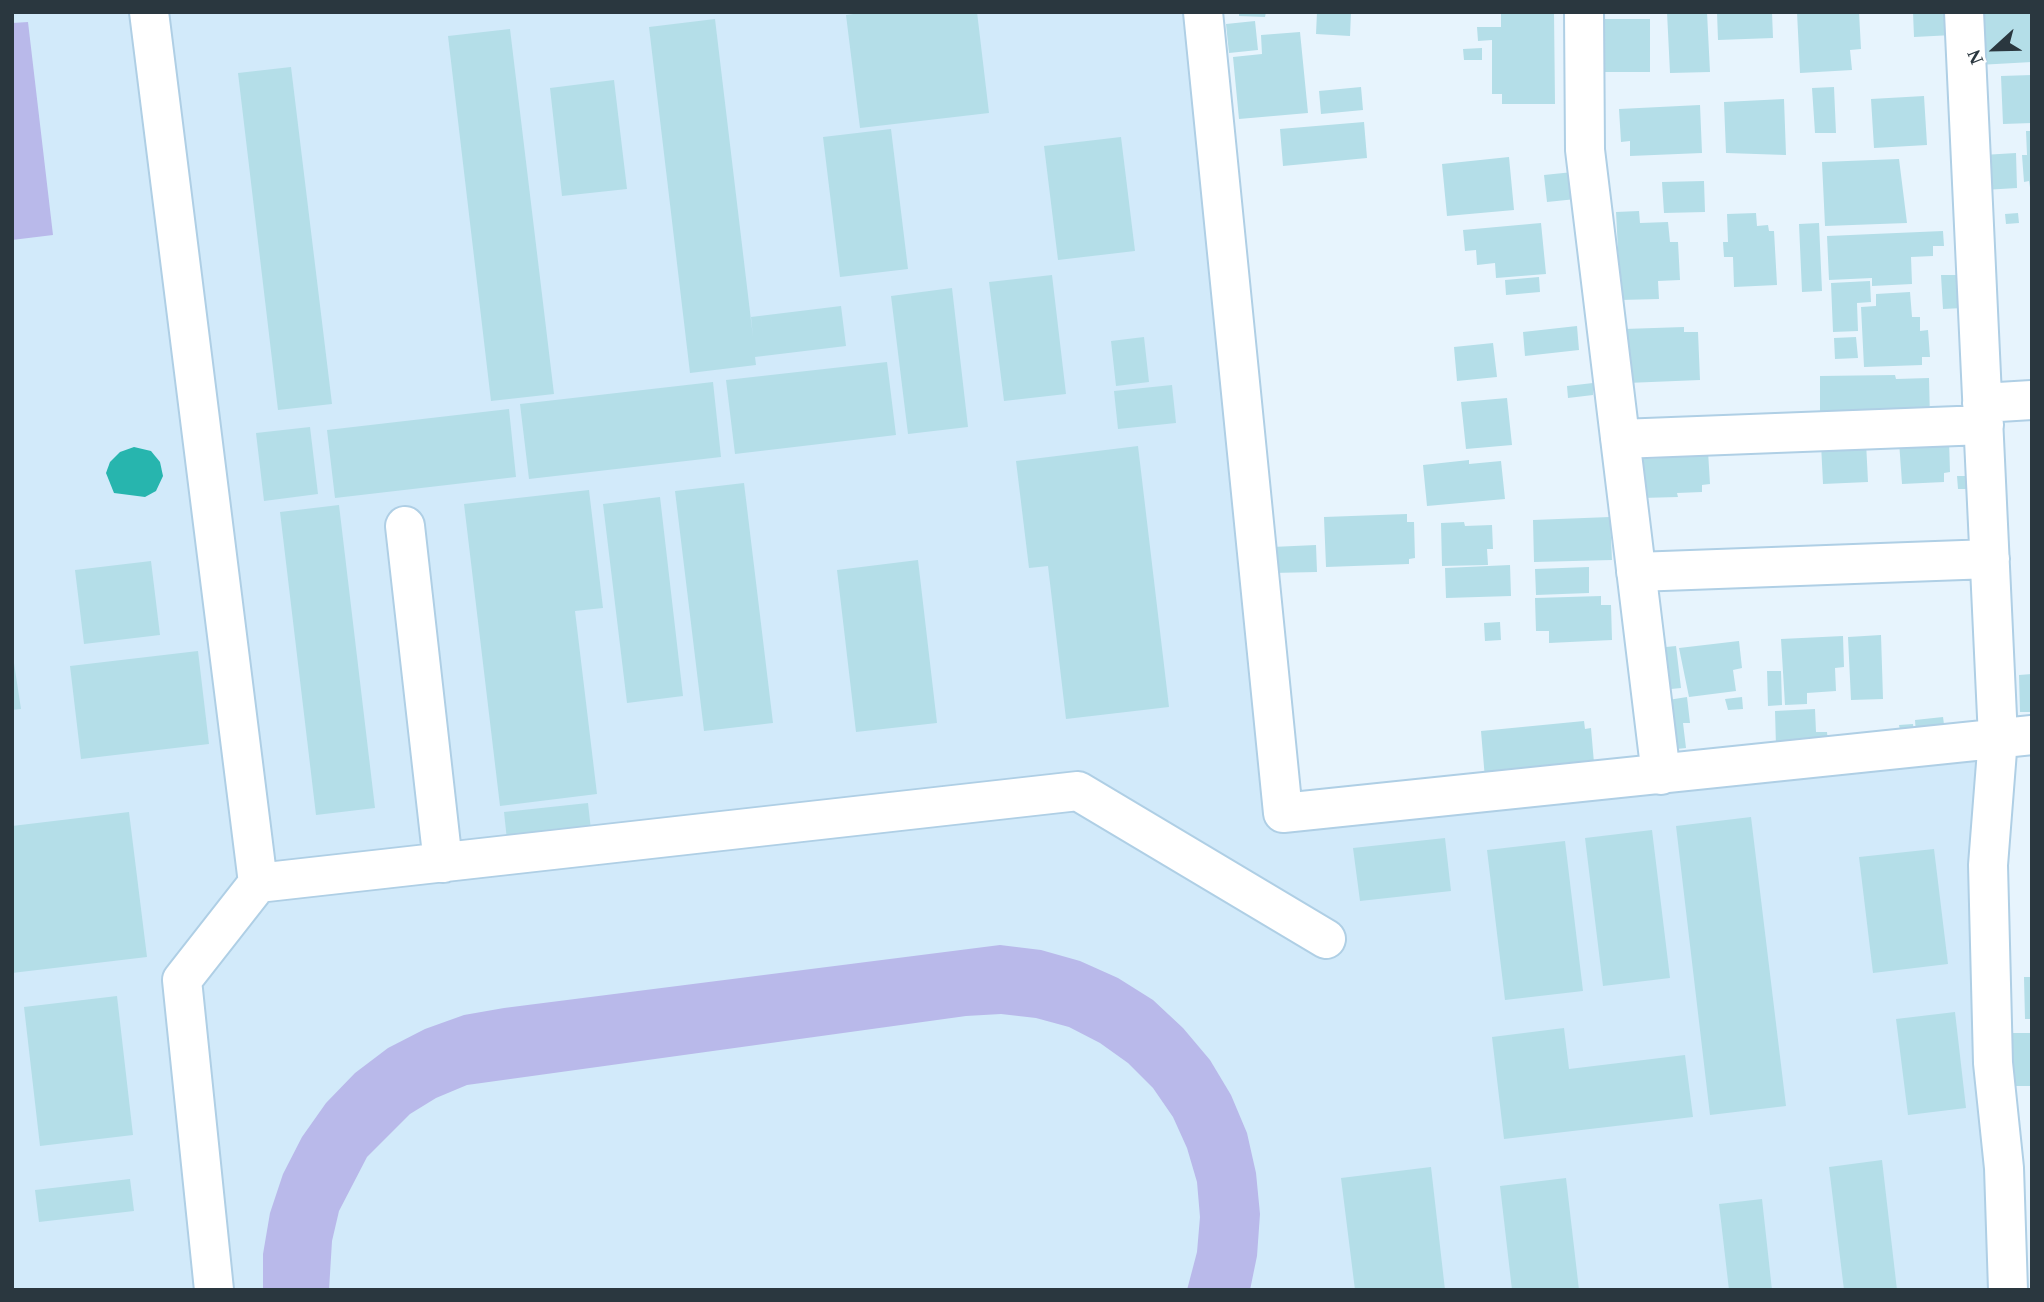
<!DOCTYPE html>
<style>
body{margin:0}
#map{position:relative;width:2044px;height:1302px;overflow:hidden;background:#e7f4fd;font-family:"Times New Roman",serif}
canvas{display:block}
.frame{position:absolute;inset:0;border:14px solid #2a373f;pointer-events:none}
.north{position:absolute;left:1960px;top:14px;width:70px;height:70px;-webkit-text-stroke:5px #fff;paint-order:stroke;rotate:248deg;font-size:19px;font-weight:700;line-height:28px;text-align:center;color:#2a373f}
.north::after{content:'';display:block;margin:auto;width:24px;height:32px;background:#2a373f;clip-path:polygon(50% 0,100% 100%,50% 72%,0 100%)}
</style>
<div id="map">
<canvas width="2044" height="1302"></canvas>
<div class="frame"></div>
<div class="north">N</div>
</div>
<script>
const context = document.querySelector('canvas').getContext('2d');
context.lineJoin = 'round';
function fill(path, color) { context.fillStyle = color; context.fill(path, 'evenodd'); }
const shape = rows => new Path2D(rows.map(r => 'M' + r).join(''));
function stroke(path, color, width, dash) { context.strokeStyle = color; context.lineWidth = width; context.lineCap = dash ? 'butt' : 'round'; context.setLineDash(dash || []); context.stroke(path); }
fill(shape([
 [12,12,1193,12,1268,823,1966,751,1982,761,2001,1290,12,1290]
]), '#d2eafa');
fill(shape([
 [28,22,53,235,12,240,12,23],
 [1000,945,1041,950,1080,961,1118,978,1153,1000,1183,1028,1210,1060,1231,1095,1247,1133,1256,1173,1260,1214,1257,1256,1250,1290,1187,1290,1197,1252,1200,1217,1197,1182,1187,1148,1173,1117,1153,1088,1128,1063,1100,1043,1069,1027,1036,1018,1001,1014,966,1016,467,1085,436,1098,410,1114,367,1157,339,1211,332,1241,329,1290,263,1290,263,1254,270,1213,283,1174,302,1137,326,1103,355,1073,388,1048,425,1029,464,1015,504,1008]
]), '#b9b9ea');
fill(shape([
 [134,447,151,451,160,462,163,476,156,491,145,497,114,493,106,473,110,462,120,452]
]), '#27b5ae');
fill(shape([
 [868,12,977,12,989,113,860,128,846,15],
 [1239,12,1266,12,1265,17,1239,16],
 [1317,12,1351,12,1350,36,1316,34],
 [1501,12,1554,12,1555,104,1502,104,1502,94,1492,94,1492,40,1478,41,1477,27,1501,27],
 [1667,12,1707,12,1710,72,1670,73],
 [1717,12,1772,12,1773,38,1718,40],
 [1797,12,1859,12,1861,49,1850,50,1852,70,1800,73],
 [1913,12,1953,12,1953,35,1914,37],
 [1976,12,2032,12,2032,62,1978,65],
 [715,19,753,337,751,317,841,306,846,346,755,357,756,365,690,373,649,27],
 [1595,19,1650,19,1650,72,1596,72],
 [1255,21,1258,50,1229,53,1226,24],
 [510,29,554,394,491,401,448,36],
 [1300,32,1308,113,1239,119,1233,57,1262,54,1261,35],
 [1482,48,1482,60,1464,60,1463,49],
 [291,67,332,404,278,410,238,73],
 [2032,75,2032,123,2003,124,2001,76],
 [614,80,627,189,562,196,550,88],
 [1361,87,1363,110,1321,114,1319,91],
 [1834,87,1836,133,1815,133,1812,88],
 [1924,96,1927,145,1874,148,1871,99],
 [1784,99,1786,155,1726,153,1724,102],
 [1700,105,1702,153,1630,156,1630,141,1621,142,1619,109],
 [1364,122,1367,158,1283,166,1280,129],
 [891,129,908,269,840,277,823,137],
 [2026,131,2032,131,2032,200,2029,181,2024,182,2022,155,2027,155],
 [1121,137,1135,251,1058,260,1044,146],
 [2016,153,2017,188,1984,190,1983,155],
 [1509,157,1514,210,1447,216,1442,164],
 [1899,159,1907,223,1825,226,1822,162],
 [1573,172,1576,199,1547,202,1544,175],
 [1704,181,1705,212,1664,213,1662,182],
 [1639,211,1640,223,1668,222,1670,242,1678,242,1680,280,1658,281,1659,299,1620,300,1613,270,1619,269,1616,212],
 [1756,213,1757,226,1768,225,1769,231,1774,231,1777,285,1734,287,1733,257,1724,257,1723,242,1728,242,1727,214],
 [2018,213,2019,223,2006,224,2005,214],
 [1541,223,1546,274,1496,278,1495,263,1477,265,1476,250,1465,251,1463,230],
 [1819,223,1822,291,1802,292,1799,224],
 [1943,231,1944,246,1933,246,1933,256,1911,257,1912,284,1872,286,1872,278,1829,280,1827,236],
 [1052,275,1066,394,1004,401,989,282],
 [1941,275,1961,275,1963,308,1943,309],
 [1539,277,1540,292,1506,295,1505,280],
 [1870,281,1871,302,1857,303,1858,331,1833,332,1831,283],
 [952,288,968,427,908,434,891,296],
 [1910,292,1912,317,1920,317,1920,331,1928,330,1930,357,1922,357,1922,365,1864,367,1861,307,1876,306,1876,294],
 [1577,326,1579,350,1525,356,1523,332],
 [1684,327,1684,332,1698,332,1700,380,1627,383,1624,329],
 [1144,337,1149,382,1116,386,1111,341],
 [1856,337,1858,358,1835,359,1834,338],
 [1493,343,1497,377,1457,381,1454,347],
 [887,362,896,435,735,454,726,380],
 [1895,375,1896,379,1929,378,1930,419,1820,421,1820,376],
 [713,382,721,457,529,479,520,404],
 [1593,383,1593,395,1568,398,1567,386],
 [1172,385,1176,423,1118,429,1114,391],
 [1507,398,1512,445,1466,449,1461,402],
 [509,409,516,477,335,498,327,430],
 [310,427,318,494,264,501,256,433],
 [1949,439,1950,472,1944,473,1944,482,1902,484,1899,441],
 [1866,442,1868,482,1823,484,1821,444],
 [1138,446,1169,707,1066,719,1048,566,1029,568,1016,461],
 [1708,451,1710,484,1702,485,1702,492,1677,493,1678,497,1641,498,1639,459,1662,458,1661,453],
 [1469,460,1469,464,1501,461,1505,499,1427,506,1423,465],
 [1957,476,1975,476,1976,489,1958,489],
 [744,483,773,723,704,731,675,491],
 [589,490,603,608,575,611,597,794,500,806,464,504],
 [660,497,683,696,627,703,603,504],
 [339,505,375,808,316,815,280,512],
 [1407,514,1407,522,1414,522,1415,558,1409,559,1409,564,1326,567,1324,517],
 [1610,517,1612,560,1534,562,1533,520],
 [1464,522,1465,526,1492,525,1493,549,1487,549,1488,565,1442,566,1441,523],
 [1316,545,1317,572,1272,573,1272,547],
 [918,560,937,723,856,732,837,570],
 [151,561,160,635,84,644,75,570],
 [1510,565,1511,596,1446,598,1445,568],
 [1589,567,1589,593,1536,595,1535,569],
 [1601,596,1601,605,1611,605,1612,640,1549,643,1549,631,1536,631,1535,598],
 [1500,622,1501,640,1485,641,1484,623],
 [1881,635,1883,699,1851,700,1848,637],
 [1843,636,1844,667,1835,668,1836,691,1807,693,1807,704,1785,705,1781,639],
 [1739,641,1742,668,1733,670,1736,691,1689,697,1679,648],
 [1676,646,1681,688,1661,690,1656,648],
 [12,650,21,709,12,710],
 [198,651,209,744,81,759,70,666],
 [1767,671,1781,671,1782,705,1768,706],
 [2032,674,2032,712,2020,712,2019,675],
 [1687,697,1690,723,1683,723,1686,748,1667,750,1662,701],
 [1742,697,1743,709,1728,710,1725,699],
 [1815,709,1816,732,1827,732,1828,743,1776,746,1775,711],
 [1943,717,1945,731,1916,734,1915,720],
 [1584,721,1585,729,1591,728,1594,763,1485,779,1481,731],
 [1913,724,1914,734,1901,736,1899,725],
 [588,803,591,830,507,840,504,812],
 [129,812,147,957,12,973,12,826],
 [1751,817,1786,1106,1710,1115,1676,826],
 [1652,830,1670,978,1603,986,1585,838],
 [1445,838,1451,891,1360,901,1353,848],
 [1565,841,1583,991,1505,1000,1487,850],
 [1934,849,1948,964,1873,973,1859,857],
 [2024,977,2032,977,2032,1019,2025,1019],
 [117,996,133,1135,40,1146,24,1007],
 [1955,1012,1966,1108,1908,1115,1896,1019],
 [1564,1028,1569,1069,1685,1055,1693,1117,1504,1139,1492,1037],
 [2004,1033,2032,1033,2032,1086,2004,1086],
 [1882,1160,1897,1290,1844,1290,1829,1167],
 [1431,1167,1445,1290,1355,1290,1341,1178],
 [1566,1178,1579,1290,1512,1290,1500,1186],
 [130,1179,134,1211,39,1222,35,1190],
 [1762,1199,1772,1290,1729,1290,1719,1204]
]), '#b4dee8');
const minor = shape([
 [149,12,258,883],
 [1203,12,1283,813,2032,735],
 [1584,12,1585,150,1661,775],
 [1964,12,1998,738,1988,865,1993,1063,2004,1168,2008,1290],
 [1982,403,2032,400],
 [1620,439,1984,425],
 [405,526,443,863],
 [1636,572,1990,559],
 [214,1290,182,980,258,883,1078,791,1326,939]
]);
stroke(minor, '#afcfe5', 42);
stroke(minor, '#fff', 38);
</script>
